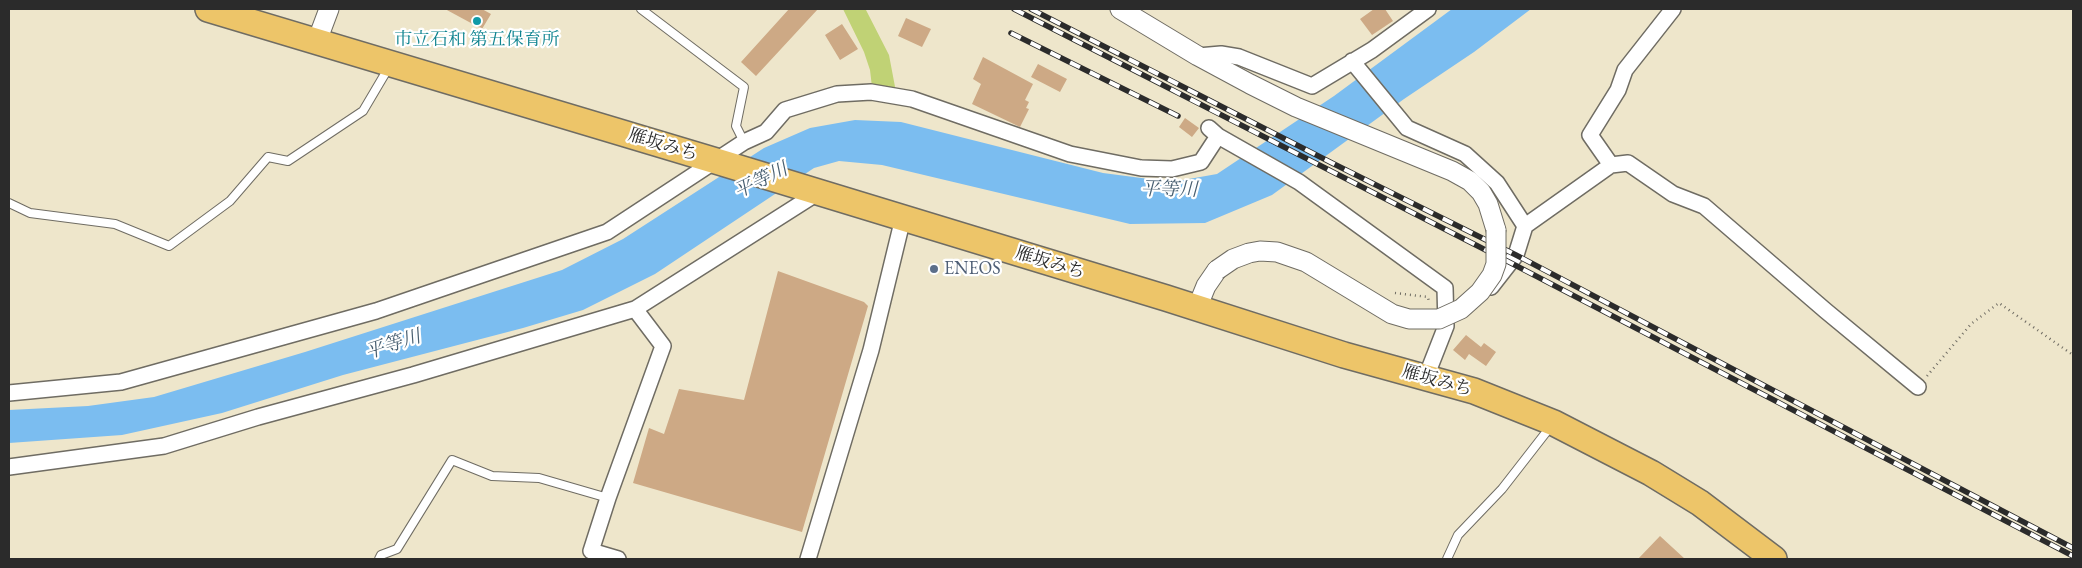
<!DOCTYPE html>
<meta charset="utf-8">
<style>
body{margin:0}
#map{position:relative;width:2082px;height:568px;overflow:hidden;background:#eee6cb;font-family:"EB Garamond",serif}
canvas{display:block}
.frame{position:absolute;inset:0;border:10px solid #2b2b2b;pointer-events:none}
</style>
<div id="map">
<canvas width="2082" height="568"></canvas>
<div class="frame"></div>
</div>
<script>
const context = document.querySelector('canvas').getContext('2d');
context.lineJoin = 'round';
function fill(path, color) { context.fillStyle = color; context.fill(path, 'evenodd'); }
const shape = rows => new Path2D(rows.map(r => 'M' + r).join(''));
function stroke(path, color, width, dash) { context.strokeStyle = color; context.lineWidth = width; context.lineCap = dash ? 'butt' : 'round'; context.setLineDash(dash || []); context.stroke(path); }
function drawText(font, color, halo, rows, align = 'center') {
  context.font = font + ' "EB Garamond","Noto Serif JP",serif'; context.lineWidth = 4.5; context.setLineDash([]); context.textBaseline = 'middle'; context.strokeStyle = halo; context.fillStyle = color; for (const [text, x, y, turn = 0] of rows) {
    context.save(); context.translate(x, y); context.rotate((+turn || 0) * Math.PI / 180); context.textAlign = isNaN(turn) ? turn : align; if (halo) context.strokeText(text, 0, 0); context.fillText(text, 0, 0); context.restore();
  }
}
fill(shape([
 [843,9,866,10,889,55,896,92,872,87,870,70,864,52]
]), '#c0d275');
fill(shape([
 [1452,9,1531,9,1474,52,1404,99,1272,195,1205,223,1130,224,882,165,839,161,814,168,655,274,583,310,523,328,343,375,222,413,122,435,9,443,9,410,88,406,154,397,305,352,562,270,623,239,764,148,810,128,855,120,901,122,1103,173,1172,182,1217,174,1334,96]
]), '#7bbdf0');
fill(shape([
 [445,9,482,9,491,14,482,29],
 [789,9,818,9,756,76,741,62],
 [1374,9,1385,9,1393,21,1372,35,1360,19],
 [906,18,931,29,922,47,898,36],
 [842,24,858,49,840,60,825,35],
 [983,57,1033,84,1025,100,1029,102,1026,108,1029,109,1020,127,972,104,981,84,973,79],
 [1038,64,1067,79,1060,92,1031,77],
 [1185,118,1199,128,1192,137,1179,127],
 [778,271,864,302,868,306,802,532,633,483,649,428,664,434,679,389,744,400],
 [1466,335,1481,347,1484,343,1496,352,1486,366,1469,354,1465,360,1453,350],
 [1660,536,1685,559,1638,559]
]), '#cda985');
const service = shape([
 [641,9,744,87,736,126,744,142],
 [9,203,30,213,115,224,169,246,230,201,268,157,288,161,363,111,389,67],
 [379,559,381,555,397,549,452,460,492,476,539,478,608,498],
 [1447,559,1458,535,1502,489,1551,426]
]);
const minor = shape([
 [1198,56,1221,54,1239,57,1312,86,1372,50,1428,9],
 [1352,61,1407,128,1465,154,1497,183,1525,226,1516,255,1491,287],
 [1209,128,1218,136,1299,182,1445,288,1446,326,1426,377],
 [1611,165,1590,135,1618,90,1625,70,1673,9],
 [1525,226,1611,165,1628,163,1673,194,1704,206,1826,311,1918,387],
 [9,393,121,382,376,311,607,232,744,142,766,132,785,110,837,94,871,92,912,99,1070,154,1141,168,1172,169,1201,162,1218,136],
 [9,467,164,446,258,417,413,375,635,309,819,192],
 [618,559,591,551,608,498,663,346,635,309],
 [808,559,871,350,903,218]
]);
const tertiary = shape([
 [1120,9,1198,56,1250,84,1296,107,1452,171,1470,181,1481,192,1488,204,1496,230],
 [317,41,329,9],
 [1197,308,1206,286,1217,270]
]);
const trunk = shape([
 [208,9,716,161,1166,298,1344,355,1474,391,1554,423,1651,473,1700,503,1774,559]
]);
stroke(service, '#6f6c63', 10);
stroke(minor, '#6f6c63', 18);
stroke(tertiary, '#6f6c63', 21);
stroke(trunk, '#6f6c63', 28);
stroke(shape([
 [1395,293,1428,297,1429,302],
 [1927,376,1971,324,1999,303,2073,355]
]), '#6f6c63', 2.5, [1, 4]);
stroke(service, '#fff', 8);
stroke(minor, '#fff', 15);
stroke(tertiary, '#fff', 19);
stroke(trunk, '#edc569', 25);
const rail = shape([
 [1014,9,1511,263,2073,556],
 [1031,9,1332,163,1516,255,2073,548],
 [1011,33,1178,116]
]);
stroke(rail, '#2b2b2b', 5.5);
stroke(rail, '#fff', 4, [11]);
const tertiaryBridge = shape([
 [1217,270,1233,259,1249,253,1260,251,1277,252,1306,262,1392,314,1409,319,1439,319,1461,309,1480,292,1492,275,1496,264,1496,230]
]);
stroke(tertiaryBridge, '#6f6c63', 21, []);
stroke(tertiaryBridge, '#fff', 19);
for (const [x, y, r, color] of [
 [477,21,5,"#0f9aa8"],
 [934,269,5,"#5c6f8a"]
]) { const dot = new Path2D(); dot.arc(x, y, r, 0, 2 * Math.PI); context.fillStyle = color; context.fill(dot); stroke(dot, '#fff', 2); }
drawText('18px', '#0d838f', '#fff', [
 ["市立石和 第五保育所",477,40]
]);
drawText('18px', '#2b2b2b', '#fff', [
 ["雁坂みち",663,145,17],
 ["雁坂みち",1050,263,17],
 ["雁坂みち",1437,381,16]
]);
drawText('18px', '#4e5e75', '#fff', [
 ["ENEOS",944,269]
], 'left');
drawText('italic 19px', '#475e70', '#fff', [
 ["平等川",761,181,-26],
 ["平等川",1169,190,1],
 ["平等川",393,345,-18]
]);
</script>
